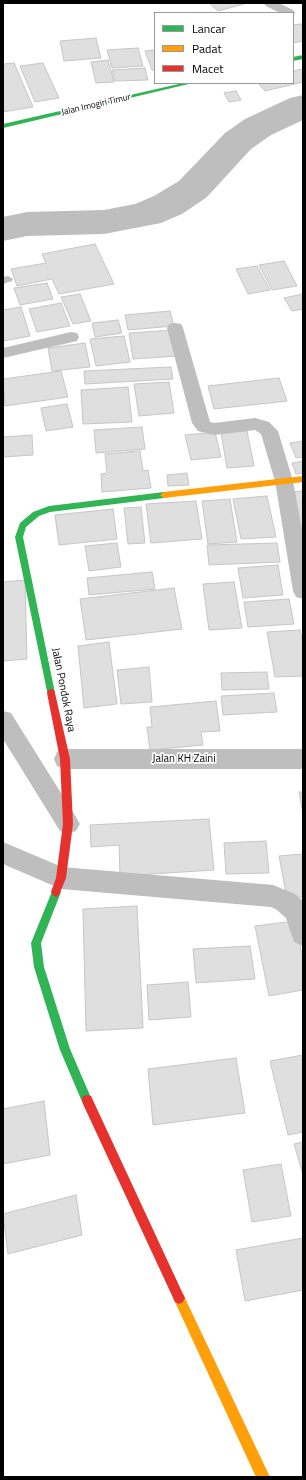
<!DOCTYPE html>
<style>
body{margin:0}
#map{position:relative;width:306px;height:1480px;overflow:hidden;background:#fff;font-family:"Titillium Web",sans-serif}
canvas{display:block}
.frame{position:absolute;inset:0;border:4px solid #000;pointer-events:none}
.legend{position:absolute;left:154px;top:12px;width:140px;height:72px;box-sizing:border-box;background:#fff;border:1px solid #999;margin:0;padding:5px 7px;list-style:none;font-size:12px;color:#000}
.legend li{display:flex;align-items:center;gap:8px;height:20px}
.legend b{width:20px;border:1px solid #999}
</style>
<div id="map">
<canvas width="306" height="1480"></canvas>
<div class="frame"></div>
<ul class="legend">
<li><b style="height:5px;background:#30b455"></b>Lancar</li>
<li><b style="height:5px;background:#ff9f0a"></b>Padat</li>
<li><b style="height:5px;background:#e5322d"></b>Macet</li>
</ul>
</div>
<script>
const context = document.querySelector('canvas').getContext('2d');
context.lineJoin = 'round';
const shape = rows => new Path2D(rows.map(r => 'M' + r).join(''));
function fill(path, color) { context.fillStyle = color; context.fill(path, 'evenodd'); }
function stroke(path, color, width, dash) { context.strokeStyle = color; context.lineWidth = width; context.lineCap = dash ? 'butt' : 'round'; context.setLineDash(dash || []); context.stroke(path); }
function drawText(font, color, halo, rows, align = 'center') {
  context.font = font + ' "Titillium Web",sans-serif'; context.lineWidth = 3.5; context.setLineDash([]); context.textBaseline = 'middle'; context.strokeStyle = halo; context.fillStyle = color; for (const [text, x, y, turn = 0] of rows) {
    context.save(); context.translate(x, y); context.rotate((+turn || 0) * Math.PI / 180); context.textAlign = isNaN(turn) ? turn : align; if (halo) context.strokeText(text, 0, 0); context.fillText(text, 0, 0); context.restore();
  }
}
fill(shape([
 [303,95,303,120,271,135,251,149,207,197,182,214,161,223,104,234,27,236,3,241,3,217,27,212,104,210,135,204,154,196,179,181,225,133,245,119,290,98,303,95]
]), '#bebebe');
const building = shape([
 [209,3,242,3,244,4,218,11,209,3],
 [300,24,303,25,303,41,293,43,293,25,300,24],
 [96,38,101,58,64,61,60,41,96,38],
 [138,48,143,66,112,68,107,50,138,48],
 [155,50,155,70,152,70,145,51,155,50],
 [108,60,114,82,96,83,91,62,108,60],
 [14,63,33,107,3,112,3,64,14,63],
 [43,63,59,98,35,102,20,66,43,63],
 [145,68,148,80,115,81,112,70,145,68],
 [303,69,303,82,265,91,258,83,293,83,293,71,303,69],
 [236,91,241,100,229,102,224,93,236,91],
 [95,244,114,284,59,294,52,279,17,286,11,269,46,263,42,254,95,244],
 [284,261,297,286,272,290,259,265,284,261],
 [257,266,270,290,248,294,236,269,257,266],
 [47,283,53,299,20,305,14,288,47,283],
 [80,294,91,321,73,324,61,297,80,294],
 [303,294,303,309,292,311,284,298,303,294],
 [61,303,70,326,37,332,29,309,61,303],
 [21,307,30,336,3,341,3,310,21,307],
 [170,311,174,326,128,330,125,315,170,311],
 [118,320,122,333,95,337,92,323,118,320],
 [173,330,178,356,133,359,129,333,173,330],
 [124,336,130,362,96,366,90,339,124,336],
 [85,343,90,367,52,371,48,348,85,343],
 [171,367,173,379,85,384,84,371,171,367],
 [61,371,68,397,5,406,3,379,61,371],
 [279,378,287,401,214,409,208,386,279,378],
 [169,382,174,413,139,416,134,384,169,382],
 [128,387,132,422,83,424,81,390,128,387],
 [67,404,73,427,46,431,41,408,67,404],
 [142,427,145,449,96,453,94,430,142,427],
 [247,431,254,466,227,468,221,433,247,431],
 [215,432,221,457,191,460,185,435,215,432],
 [32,435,33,455,3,457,3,437,32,435],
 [303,441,303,457,296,458,290,443,303,441],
 [140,451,143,471,148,470,151,488,102,492,101,474,107,473,105,454,140,451],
 [303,461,303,473,296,474,292,463,303,461],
 [187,473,189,485,168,486,167,475,187,473],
 [303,491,303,545,291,492,303,491],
 [267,496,276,537,241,539,233,499,267,496],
 [230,499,237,542,208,544,202,501,230,499],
 [196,501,202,539,151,543,146,504,196,501],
 [141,507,145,543,128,544,124,508,141,507],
 [113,509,117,539,59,545,55,515,113,509],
 [117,543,121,567,89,571,85,546,117,543],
 [277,543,280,562,209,565,207,545,277,543],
 [278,565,283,595,243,598,238,568,278,565],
 [152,572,155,589,89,595,87,578,152,572],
 [25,580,27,659,3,661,3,582,25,580],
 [234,582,242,628,209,630,203,584,234,582],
 [174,588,182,629,86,640,80,599,174,588],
 [289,599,294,624,248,627,244,602,289,599],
 [300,630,303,644,303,676,275,677,267,632,300,630],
 [109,642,117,704,84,708,78,646,109,642],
 [149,667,152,702,121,704,117,670,149,667],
 [267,672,269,689,222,690,221,673,267,672],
 [274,693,277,712,223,715,221,696,274,693],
 [216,701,220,731,201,732,203,745,150,750,147,727,152,727,150,707,216,701],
 [299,792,303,792,303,814,299,792],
 [209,819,214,870,120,876,119,845,91,847,90,825,209,819],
 [266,841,269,873,226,874,224,843,266,841],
 [303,854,303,897,287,898,279,856,303,854],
 [137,906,143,1028,86,1031,83,909,137,906],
 [294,921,303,958,303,990,269,996,255,926,294,921],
 [250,946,255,979,196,983,193,949,250,946],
 [188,982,191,1017,149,1020,147,985,188,982],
 [303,1055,303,1132,288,1135,270,1061,303,1055],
 [236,1058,245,1113,153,1125,148,1069,236,1058],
 [44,1101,50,1155,3,1164,3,1109,44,1101],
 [303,1142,303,1175,294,1144,303,1142],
 [281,1164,291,1216,252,1222,243,1170,281,1164],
 [76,1195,82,1235,8,1254,3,1214,76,1195],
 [303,1238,303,1290,245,1301,236,1250,303,1238]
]);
fill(building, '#dfdfdf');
stroke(building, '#c6c6c6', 1);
fill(shape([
 [8,276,13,279,12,281,3,284,3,277,8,276]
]), '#bebebe');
fill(shape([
 [264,3,279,3,293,10,295,13,293,16,293,13,280,13,266,6,264,3],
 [175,323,181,324,183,328,210,422,214,423,255,418,269,422,278,431,293,481,303,535,303,599,296,597,293,591,275,481,261,434,255,430,214,435,198,431,192,423,167,328,169,324,175,323],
 [71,332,77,333,79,337,77,341,3,358,3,348,71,332],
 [3,711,11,713,76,817,80,824,76,831,68,834,60,831,3,739,3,711],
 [65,749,303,749,303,769,65,769,57,766,54,759,57,752,65,749],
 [3,842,62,867,273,885,295,894,303,901,303,946,294,942,286,918,277,910,271,907,61,889,3,864,3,842]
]), '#bebebe');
fill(shape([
 [303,55,303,59,293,61,293,57,303,55],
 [183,83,193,83,3,128,3,124,183,83],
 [164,492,168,495,164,498,50,512,39,516,26,527,23,537,55,693,54,696,51,697,48,696,15,537,20,523,33,512,49,506,164,492],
 [56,887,59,889,61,892,41,943,44,967,70,1049,92,1100,91,1104,87,1105,83,1104,60,1050,34,967,31,943,53,889,56,887]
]), '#30b455');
fill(shape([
 [303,476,303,482,164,498,160,495,164,492,303,476],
 [179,1292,183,1294,270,1477,256,1477,175,1302,173,1298,175,1294,179,1292]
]), '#ff9f0a');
fill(shape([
 [51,689,54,690,55,693,70,759,73,824,66,878,59,895,56,897,53,895,51,892,56,878,63,824,60,759,47,693,48,690,51,689],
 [87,1095,91,1096,183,1294,185,1298,183,1302,179,1304,175,1302,83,1104,82,1100,83,1096,87,1095]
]), '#e5322d');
drawText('9px', '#000', '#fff', [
 ["Jalan Imogiri Timur",96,105,-13]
]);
drawText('11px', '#000', '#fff', [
 ["Jalan Pondok Raya",63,690,79],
 ["Jalan KH Zaini",184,759]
]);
</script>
